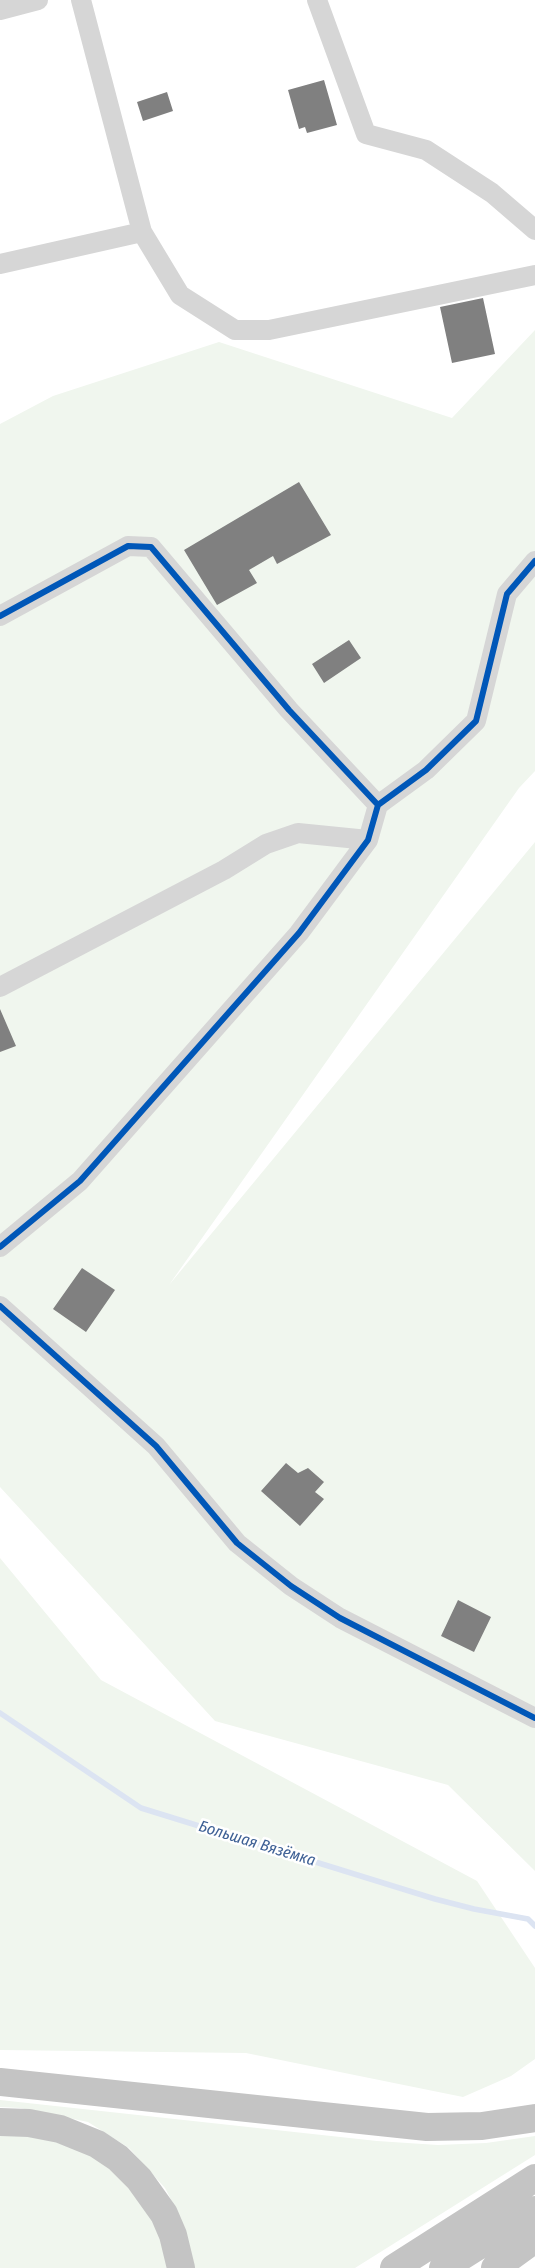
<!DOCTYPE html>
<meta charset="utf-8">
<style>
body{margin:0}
canvas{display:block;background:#fff}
</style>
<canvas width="535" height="2268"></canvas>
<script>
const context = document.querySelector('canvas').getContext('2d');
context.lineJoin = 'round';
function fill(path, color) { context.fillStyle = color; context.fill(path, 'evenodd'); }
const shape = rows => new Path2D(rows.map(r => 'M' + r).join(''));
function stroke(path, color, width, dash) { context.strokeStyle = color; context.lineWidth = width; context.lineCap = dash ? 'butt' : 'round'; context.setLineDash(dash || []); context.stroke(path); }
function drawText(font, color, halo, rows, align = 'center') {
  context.font = font + ' "Fira Sans Condensed",sans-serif'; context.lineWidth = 5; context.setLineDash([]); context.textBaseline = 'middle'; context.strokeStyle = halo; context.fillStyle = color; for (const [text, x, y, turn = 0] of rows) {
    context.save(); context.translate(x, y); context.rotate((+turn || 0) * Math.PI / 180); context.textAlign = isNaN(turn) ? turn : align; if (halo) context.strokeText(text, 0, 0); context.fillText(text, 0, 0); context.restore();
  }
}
fill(shape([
 [535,330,535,771,519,788,169,1285,535,842,535,1871,448,1785,215,1721,0,1487,0,424,53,396,219,342,452,418],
 [0,1558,101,1680,477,1881,535,1968,535,2059,511,2076,463,2097,246,2053,0,2050],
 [0,2100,377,2141,438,2145,486,2143,535,2136,535,2155,355,2268,192,2268,176,2209,165,2188,129,2148,88,2122,20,2108,0,2107],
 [0,2133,37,2135,103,2160,147,2203,171,2268,0,2268]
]), '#f0f6ee');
stroke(shape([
 [0,1713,141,1808,435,1899,474,1909,528,1919,535,1926]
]), '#dce4f2', 5.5);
fill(shape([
 [324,80,337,125,307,133,305,127,299,129,288,90],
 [167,92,173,111,143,121,137,102],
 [483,298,495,354,452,363,440,307],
 [299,482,331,535,277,564,273,556,249,570,257,583,217,605,184,550],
 [349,640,361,658,324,683,312,664],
 [0,1009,16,1046,0,1052],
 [82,1268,115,1290,86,1332,53,1309],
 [286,1463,298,1473,308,1468,324,1482,315,1492,324,1499,300,1526,261,1491],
 [458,1600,491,1617,474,1652,441,1636]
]), '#808080');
stroke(shape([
 [81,0,142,232,180,295,235,330,269,330,535,275],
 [317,0,366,134,426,150,492,193,535,230],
 [0,10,38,0],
 [0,264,142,232],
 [0,616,128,546,151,547,289,710,378,805],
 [0,987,224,870,266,844,298,833,368,840],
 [0,1247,80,1181,299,933,368,840,378,805,426,770,476,721,507,594,535,561],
 [0,1306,156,1446,237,1543,291,1586,340,1618,535,1718]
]), '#d6d6d6', 20);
stroke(shape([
 [0,2082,427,2127,482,2126,535,2118],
 [0,2122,29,2123,60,2129,97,2144,118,2158,139,2179,164,2214,173,2235,181,2268],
 [394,2268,535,2178],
 [443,2268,535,2210],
 [495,2268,535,2239]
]), '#c4c4c4', 28);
stroke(shape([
 [0,616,128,546,151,547,289,710,378,805],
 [0,1247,80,1181,299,933,368,840,378,805,426,770,476,721,507,594,535,561],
 [0,1306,156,1446,237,1543,291,1586,340,1618,535,1718]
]), '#0057b8', 6);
drawText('italic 16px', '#3e6095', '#fff', [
 ["Большая Вязёмка",257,1844,17]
]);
</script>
